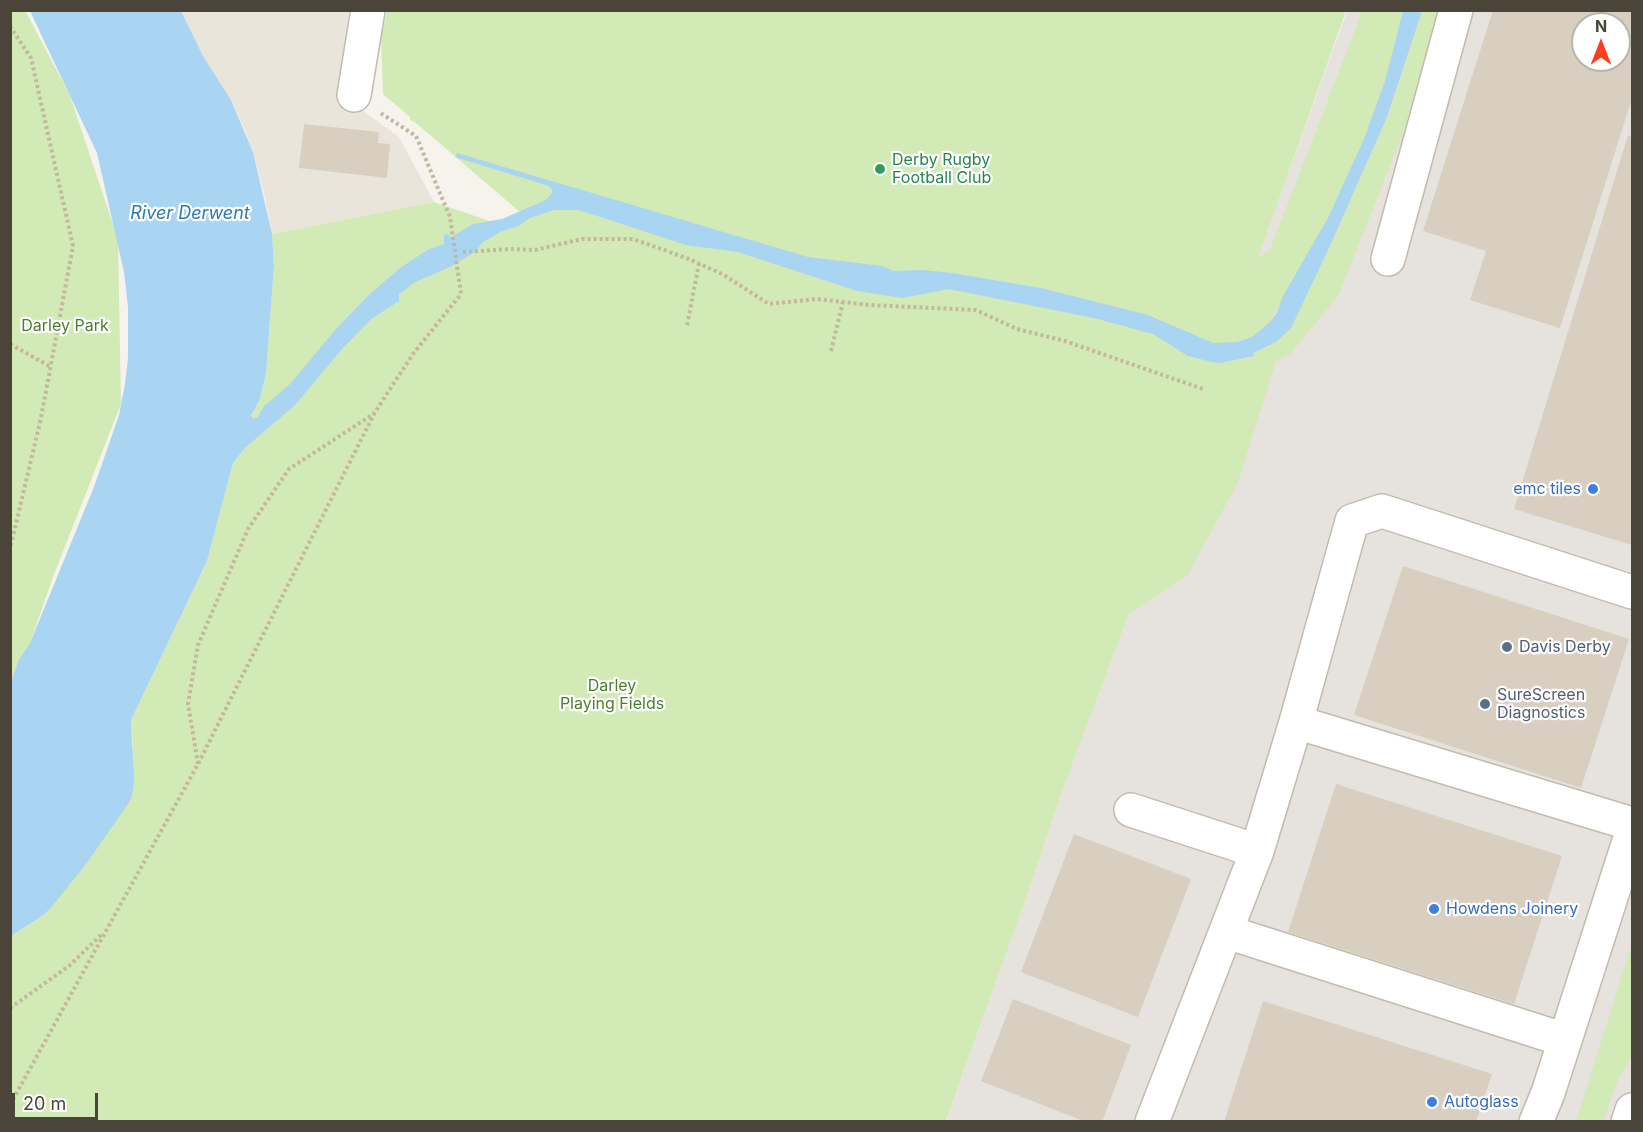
<!DOCTYPE html>
<style>
body{margin:0}
#map{position:relative;width:1643px;height:1132px;overflow:hidden;background:#f6f3ec;font-family:Inter,sans-serif}
canvas{display:block}
.frame{position:absolute;inset:0;border:12px solid #4b4439;pointer-events:none}
.north{position:absolute;left:1571px;top:12px;width:60px;height:60px;box-sizing:border-box;background:#fff;border:2px solid #b7b4b0;border-radius:50%;rotate:0deg;font-size:16px;font-weight:700;line-height:24px;text-align:center;color:#4b4439}
.north::after{content:'';display:block;margin:auto;width:21px;height:27px;background:#fc3f1d;clip-path:polygon(50% 0,100% 100%,50% 72%,0 100%)}
.scale{position:absolute;left:12px;top:1093px;width:86px;height:27px;box-sizing:border-box;border:3px solid #4b4439;border-top:0;padding-left:8px;font-size:18px;line-height:21px;white-space:nowrap;color:#4b4439;-webkit-text-stroke:4px #fff;paint-order:stroke}
</style>
<div id="map">
<canvas width="1643" height="1132"></canvas>
<div class="frame"></div>
<div class="north">N</div>
<div class="scale">20 m</div>
</div>
<script>
const context = document.querySelector('canvas').getContext('2d');
context.lineJoin = 'round';
function fill(path, color) { context.fillStyle = color; context.fill(path, 'evenodd'); }
const shape = rows => new Path2D(rows.map(r => 'M' + r).join(''));
function stroke(path, color, width, dash) { context.strokeStyle = color; context.lineWidth = width; context.lineCap = dash ? 'butt' : 'round'; context.setLineDash(dash || []); context.stroke(path); }
function drawText(font, color, halo, rows, align = 'center') {
  context.font = font + ' Inter,sans-serif'; context.lineWidth = 4.5; context.setLineDash([]); context.textBaseline = 'middle'; context.strokeStyle = halo; context.fillStyle = color; for (const [text, x, y, turn = 0] of rows) {
    context.save(); context.translate(x, y); context.rotate((+turn || 0) * Math.PI / 180); context.textAlign = isNaN(turn) ? turn : align; if (halo) context.strokeText(text, 0, 0); context.fillText(text, 0, 0); context.restore();
  }
}
fill(shape([
 [181,11,349,11,338,93,399,137,434,202,272,234,265,197,253,152,245,130,231,100,203,56]
]), '#eae5da');
fill(shape([
 [1347,11,1632,11,1632,1121,946,1122,1024,904,1059,800,1129,614],
 [1583,24,1619,24,1619,60,1583,60]
]), '#e6e2dd');
fill(shape([
 [25,10,70,96,118,239,121,404,53,577,30,643,18,661,11,683,10,11],
 [387,11,1346,11,1258,258,1270,250,1360,17,1361,11,1403,11,1385,81,1364,139,1328,218,1270,322,1252,337,1236,342,1220,363,1253,356,1252,353,1276,342,1329,248,1387,117,1422,11,1438,11,1404,130,1338,296,1290,354,1276,361,1238,482,1187,576,1129,614,1059,800,1024,904,946,1121,11,1122,11,936,45,914,54,904,133,747,131,720,207,561,233,463,246,447,251,417,260,399,266,374,274,266,272,234,434,202,510,228,528,219,416,123,410,120,410,117,383,94,381,37],
 [1632,944,1632,1055,1617,1082,1603,1121,1576,1121]
]), '#d2eab5');
fill(shape([
 [30,11,181,11,203,56,231,100,253,152,272,234,274,266,266,373,260,399,251,416,253,419,258,417,263,407,290,384,336,329,370,294,400,268,429,249,444,244,444,235,447,234,451,237,473,224,502,219,539,203,547,199,552,193,552,189,549,186,455,157,457,153,808,257,882,266,893,271,923,270,952,273,1041,288,1148,315,1213,343,1237,342,1252,337,1270,322,1277,313,1283,296,1328,218,1364,139,1385,81,1403,11,1422,11,1387,117,1329,248,1291,328,1276,342,1253,353,1254,356,1220,363,1212,362,1188,356,1153,334,1094,318,949,289,902,298,857,291,738,252,686,245,579,210,553,210,530,218,518,226,500,232,483,242,475,252,450,267,415,282,399,294,399,301,371,319,342,349,295,405,246,447,233,463,207,561,131,720,134,781,132,796,128,804,86,864,54,904,45,914,11,936,11,683,18,661,30,643,94,487,119,415,125,384,128,358,128,307,124,272,97,153]
]), '#a9d4f2');
fill(shape([
 [1493,10,1632,10,1632,98,1560,328,1470,300,1486,251,1423,231],
 [1583,24,1619,24,1619,60,1583,60],
 [304,124,379,132,378,143,390,144,387,178,299,168],
 [1628,135,1632,137,1632,545,1514,509],
 [1403,566,1629,639,1581,788,1354,715],
 [1336,784,1562,856,1514,1004,1288,932],
 [1074,834,1191,879,1138,1017,1021,972],
 [1013,999,1131,1045,1102,1122,1086,1122,981,1081],
 [1263,1001,1492,1074,1476,1122,1224,1122]
]), '#d8cfc1');
const minor = shape([
 [354,95,368,10],
 [1388,259,1456,10],
 [1296,722,1632,824],
 [1131,810,1257,851],
 [1227,932,1565,1040],
 [1152,1122,1257,851,1296,722,1352,521,1382,511,1632,592],
 [1536,1122,1548,1093,1632,832],
 [1628,1122,1632,1110]
]);
stroke(minor, '#c2bbae', 36);
stroke(shape([
 [10,26,31,58,73,246,41,418,10,549],
 [463,252,511,249,535,250,582,239,633,239,689,259,724,275,769,304,817,299,869,305,976,310,1017,329,1065,341,1203,389],
 [687,325,699,264],
 [10,344,51,367],
 [831,351,843,302],
 [198,764,188,704,198,645,248,529,289,469,375,413],
 [10,1008,69,966,102,934],
 [10,1105,198,764,375,412,413,354,461,294,450,217,416,136,379,112]
]), '#c4b79f', 4, [3, 3]);
stroke(minor, '#fff', 33);
for (const [x, y, r, color] of [
 [880,169,6,"#2e9e5b"],
 [1593,489,6,"#3f7fe0"],
 [1507,647,6,"#5c6f8a"],
 [1485,704,6,"#5c6f8a"],
 [1434,909,6,"#3f7fe0"],
 [1432,1102,6,"#3f7fe0"]
]) { const dot = new Path2D(); dot.arc(x, y, r, 0, 2 * Math.PI); context.fillStyle = color; context.fill(dot); stroke(dot, '#fff', 2); }
drawText('16px', '#27864d', '#fff', [
 ["Derby Rugby",892,160],
 ["Football Club",892,178]
], 'left');
drawText('16px', '#4a7f2a', '#fff', [
 ["Darley Park",65,326],
 ["Darley",612,686],
 ["Playing Fields",612,704]
]);
drawText('16px', '#366cbe', '#fff', [
 ["emc tiles",1581,489,"right"],
 ["Howdens Joinery",1446,909],
 ["Autoglass",1444,1102]
], 'left');
drawText('16px', '#4e5e75', '#fff', [
 ["Davis Derby",1519,647],
 ["SureScreen",1497,695],
 ["Diagnostics",1497,713]
], 'left');
drawText('italic 18px', '#2e7ab2', '#fff', [
 ["River Derwent",190,214]
]);
</script>
